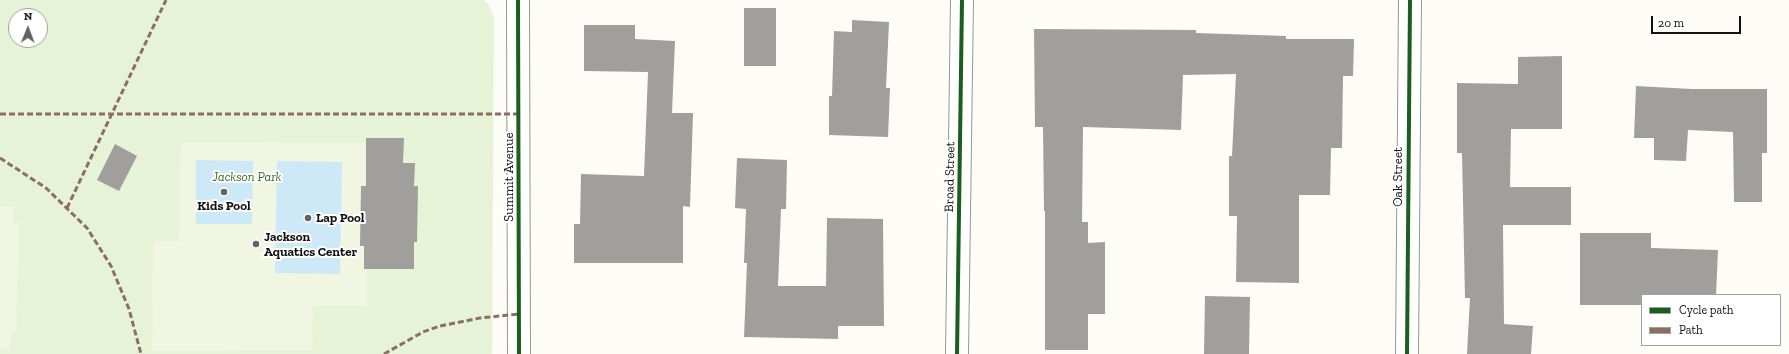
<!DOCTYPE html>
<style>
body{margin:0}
#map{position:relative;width:1789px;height:354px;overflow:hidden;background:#fdfcf7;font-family:"Zilla Slab",serif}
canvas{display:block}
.legend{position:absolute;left:1641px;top:294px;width:140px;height:52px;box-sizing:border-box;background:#fff;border:1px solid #a0a0a0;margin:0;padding:5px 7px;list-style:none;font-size:12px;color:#111}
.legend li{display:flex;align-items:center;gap:8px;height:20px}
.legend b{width:20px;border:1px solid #a0a0a0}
.north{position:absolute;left:8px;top:8px;width:40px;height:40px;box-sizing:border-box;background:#fff;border:1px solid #a0a0a0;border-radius:50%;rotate:1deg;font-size:11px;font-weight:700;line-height:16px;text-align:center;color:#111}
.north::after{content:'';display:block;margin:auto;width:14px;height:18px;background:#646362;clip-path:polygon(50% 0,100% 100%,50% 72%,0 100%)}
.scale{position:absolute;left:1651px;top:16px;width:90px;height:18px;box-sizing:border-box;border:2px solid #111;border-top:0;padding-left:5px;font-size:12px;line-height:14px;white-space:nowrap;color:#111;-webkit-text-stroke:3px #fff;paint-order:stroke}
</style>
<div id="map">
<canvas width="1789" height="354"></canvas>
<ul class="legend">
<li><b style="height:5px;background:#1b5e20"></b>Cycle path</li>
<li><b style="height:5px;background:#8d6e63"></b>Path</li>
</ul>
<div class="north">N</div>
<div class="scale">20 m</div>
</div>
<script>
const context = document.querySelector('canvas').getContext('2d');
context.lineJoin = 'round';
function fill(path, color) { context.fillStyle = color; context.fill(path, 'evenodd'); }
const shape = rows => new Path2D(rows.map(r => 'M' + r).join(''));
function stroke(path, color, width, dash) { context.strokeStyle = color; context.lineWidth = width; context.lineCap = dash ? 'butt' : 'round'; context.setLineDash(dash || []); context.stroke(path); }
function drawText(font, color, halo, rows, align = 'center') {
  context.font = font + ' "Zilla Slab",serif'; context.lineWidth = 4; context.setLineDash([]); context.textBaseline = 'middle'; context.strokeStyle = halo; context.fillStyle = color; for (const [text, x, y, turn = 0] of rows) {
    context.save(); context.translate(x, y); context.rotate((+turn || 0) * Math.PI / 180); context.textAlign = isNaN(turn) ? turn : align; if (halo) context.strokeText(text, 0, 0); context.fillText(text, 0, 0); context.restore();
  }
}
fill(shape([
 [0,0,483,0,488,4,494,17,492,354,0,354],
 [16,16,40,16,40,40,16,40]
]), '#e7f3d7');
fill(shape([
 [181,142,366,143,366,186,361,186,360,246,364,246,364,268,367,269,367,306,313,306,312,350,152,351,153,241,179,241],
 [0,206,14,206,14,223,19,223,16,331,11,331,10,349,0,349]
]), '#f0f6e1');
fill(shape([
 [196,160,253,161,252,224,196,224],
 [277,161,342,162,340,274,275,273]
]), '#cde8f7');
fill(shape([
 [744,8,776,8,776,66,744,66],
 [852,20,889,22,886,88,890,88,888,137,829,135,829,96,832,96,834,31,852,32],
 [584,25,635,25,635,39,675,41,672,113,693,113,690,207,683,206,683,263,574,263,574,224,580,224,581,174,644,176,648,72,584,71],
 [1034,29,1196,30,1196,33,1286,36,1286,39,1354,39,1353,76,1343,76,1342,148,1331,148,1330,195,1299,195,1299,283,1236,282,1237,216,1229,216,1229,156,1232,156,1236,74,1183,75,1181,130,1083,127,1082,222,1088,222,1088,243,1105,242,1105,314,1088,314,1088,350,1045,350,1045,211,1044,211,1043,127,1035,127],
 [1562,56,1562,129,1511,129,1510,187,1571,187,1571,225,1503,225,1504,324,1533,326,1531,354,1467,354,1470,298,1465,298,1462,153,1457,153,1457,83,1518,84,1518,57],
 [1636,86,1692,89,1767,89,1767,153,1762,153,1762,202,1734,202,1733,132,1688,130,1686,161,1654,160,1654,138,1634,138],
 [366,138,404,138,403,163,415,163,414,186,418,186,417,242,414,242,414,269,364,269,364,246,360,246,361,186,366,186],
 [115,144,137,156,119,191,97,180],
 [737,158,787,160,786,209,781,209,778,286,826,286,827,218,883,219,884,326,838,326,838,339,744,337,747,263,744,263,746,209,735,208],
 [1580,233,1651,233,1651,248,1718,250,1716,295,1642,295,1642,305,1580,305],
 [1205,296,1250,297,1249,354,1204,354]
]), '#a19f9c');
const minor = shape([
 [518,0,519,354],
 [957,354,962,0],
 [1407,354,1410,0]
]);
stroke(minor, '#979795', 24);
stroke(minor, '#fffffe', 22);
stroke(shape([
 [0,114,519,114],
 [0,158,46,188,87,228,111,266,129,309,141,354],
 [67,208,166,0],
 [384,354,423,332,440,326,480,318,519,314]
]), '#8d6e63', 3, [6, 3]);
stroke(shape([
 [518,0,519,354],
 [957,354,962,0],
 [1407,354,1410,0]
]), '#1b5e20', 4);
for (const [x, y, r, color] of [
 [224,192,4,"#646362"],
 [308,218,4,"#646362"],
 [256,244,4,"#646362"]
]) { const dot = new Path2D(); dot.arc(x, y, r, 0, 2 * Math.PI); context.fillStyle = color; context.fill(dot); stroke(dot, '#fff', 1.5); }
drawText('italic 13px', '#2f6b1f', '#fff', [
 ["Jackson Park",247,177]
]);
drawText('13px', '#111', '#fff', [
 ["Summit Avenue",509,177,-90],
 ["Broad Street",950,177,-89],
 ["Oak Street",1398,177,-90]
]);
drawText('bold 13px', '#111', '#fff', [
 ["Kids Pool",224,206,"center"],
 ["Lap Pool",316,218],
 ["Jackson",264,237],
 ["Aquatics Center",264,252]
], 'left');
</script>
